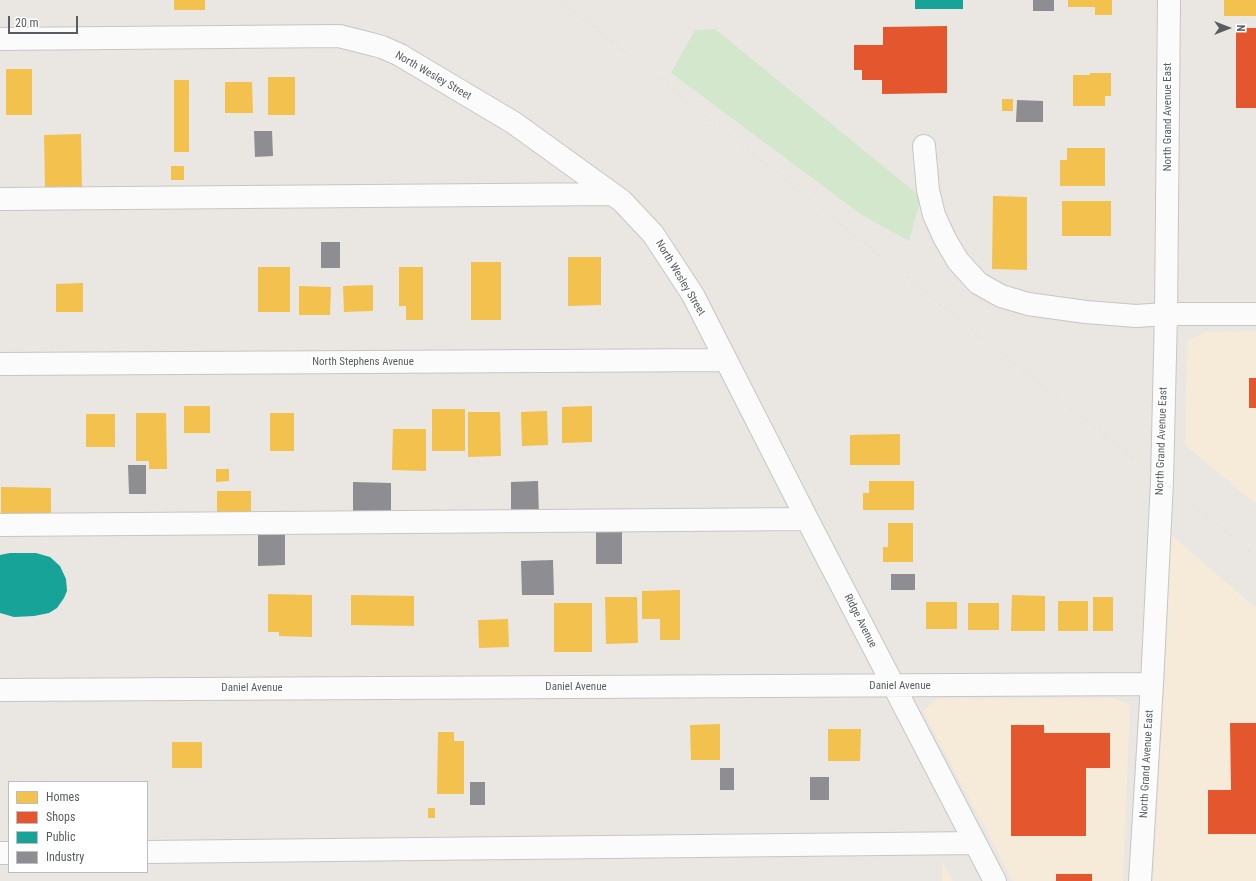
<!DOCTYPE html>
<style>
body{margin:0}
#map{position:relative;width:1256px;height:881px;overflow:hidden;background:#eae7e2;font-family:"Roboto Condensed",sans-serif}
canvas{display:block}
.legend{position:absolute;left:8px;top:781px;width:140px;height:92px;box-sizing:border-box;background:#fff;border:1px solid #bcbec0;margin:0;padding:5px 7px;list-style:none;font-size:12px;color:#585d61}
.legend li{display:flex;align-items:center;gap:8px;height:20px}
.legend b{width:20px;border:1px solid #bcbec0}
.north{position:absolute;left:1208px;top:8px;width:40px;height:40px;-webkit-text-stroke:3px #fff;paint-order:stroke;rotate:90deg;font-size:11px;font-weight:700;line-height:16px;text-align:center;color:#585d61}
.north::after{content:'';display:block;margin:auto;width:14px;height:18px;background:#585d61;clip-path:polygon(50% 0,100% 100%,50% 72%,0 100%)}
.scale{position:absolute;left:8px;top:16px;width:70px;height:18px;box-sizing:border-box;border:2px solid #585d61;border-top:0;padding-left:5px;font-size:12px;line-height:14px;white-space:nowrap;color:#585d61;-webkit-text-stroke:3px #fff;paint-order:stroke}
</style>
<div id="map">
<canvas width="1256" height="881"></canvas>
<ul class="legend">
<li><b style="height:11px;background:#f2c14e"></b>Homes</li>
<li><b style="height:11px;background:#e4572e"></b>Shops</li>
<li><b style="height:11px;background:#17a398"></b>Public</li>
<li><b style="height:11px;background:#8d8d92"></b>Industry</li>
</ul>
<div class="north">N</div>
<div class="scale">20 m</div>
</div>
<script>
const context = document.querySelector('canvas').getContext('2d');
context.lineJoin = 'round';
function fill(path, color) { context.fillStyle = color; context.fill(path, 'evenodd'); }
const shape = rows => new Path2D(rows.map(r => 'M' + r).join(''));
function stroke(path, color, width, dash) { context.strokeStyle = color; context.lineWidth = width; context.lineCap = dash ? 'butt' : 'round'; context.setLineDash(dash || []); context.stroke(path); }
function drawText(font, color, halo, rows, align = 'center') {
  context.font = font + ' "Roboto Condensed",sans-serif'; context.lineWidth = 4; context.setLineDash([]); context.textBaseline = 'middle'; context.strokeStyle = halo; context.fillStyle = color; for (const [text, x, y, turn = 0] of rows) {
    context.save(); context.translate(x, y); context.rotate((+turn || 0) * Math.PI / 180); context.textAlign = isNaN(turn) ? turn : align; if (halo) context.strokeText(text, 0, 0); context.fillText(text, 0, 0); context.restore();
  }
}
fill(shape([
 [1256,331,1256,504,1185,445,1187,341,1206,332],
 [1171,535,1256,608,1256,881,1153,881,1167,641],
 [1113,698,1130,704,1123,881,1013,881,923,711,937,699],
 [942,861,953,881,942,881]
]), '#f6ebd9');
fill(shape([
 [715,29,921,197,909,241,862,215,671,73,695,30]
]), '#d2e7cb');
fill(shape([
 [174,0,205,0,205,10,174,10],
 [1068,0,1112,0,1112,15,1095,15,1095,7,1068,7],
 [1224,0,1256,0,1256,16,1224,16],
 [6,69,32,69,32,115,6,115],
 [1090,73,1111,73,1111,96,1105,96,1105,106,1073,106,1073,75,1090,75],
 [268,77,295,77,295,115,268,115],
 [174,80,189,80,189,152,174,152],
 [225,82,252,82,253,113,225,113],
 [1002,99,1013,99,1013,111,1002,111],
 [81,134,82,189,45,189,44,135],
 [1067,148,1105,148,1105,186,1060,186,1060,160,1067,160],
 [171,166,184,166,184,180,171,180],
 [993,196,1027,197,1027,270,992,269],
 [1062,201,1111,201,1111,236,1062,236],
 [568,257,601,257,601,305,568,306],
 [471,262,501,262,501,320,471,320],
 [258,267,290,267,290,312,258,312],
 [399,267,423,267,423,320,406,320,406,306,399,306],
 [83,283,83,312,56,312,56,284],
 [373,285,373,311,344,312,343,286],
 [299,286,331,287,330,315,299,315],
 [184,406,210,406,210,433,184,433],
 [592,406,592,442,562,443,562,407],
 [432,409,465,409,465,451,432,451],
 [547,411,548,445,522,446,521,412],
 [468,412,500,412,501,456,468,457],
 [136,413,166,413,167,469,149,469,149,461,136,461],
 [270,413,294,413,294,451,270,451],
 [86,414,115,414,115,447,86,447],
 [393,429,426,429,426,471,392,470],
 [900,434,900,465,850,465,850,435],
 [216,469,229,469,229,481,216,482],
 [869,481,914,481,914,510,863,510,863,493,869,493],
 [1,487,51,488,51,516,1,516],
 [217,491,251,491,251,514,217,514],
 [888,523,913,523,913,562,883,562,883,547,888,547],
 [680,590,680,640,660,640,660,619,642,619,642,591],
 [268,594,312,595,312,637,279,636,279,632,268,632],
 [351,595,414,596,414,626,351,625],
 [1012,595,1045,596,1045,631,1011,631],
 [605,597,637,597,638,643,606,644],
 [1093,597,1113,597,1113,631,1093,631],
 [1058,601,1088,601,1088,631,1058,631],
 [926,602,957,602,957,629,926,629],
 [554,603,592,603,592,652,554,652],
 [968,603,999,603,999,630,968,630],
 [508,619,509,647,479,648,478,620],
 [720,724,720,760,691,760,690,725],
 [828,729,861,729,860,761,828,761],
 [438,732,454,732,454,741,464,741,464,794,437,794],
 [172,742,202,742,202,768,172,768],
 [428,808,435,808,435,818,428,818]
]), '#f2c14e');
fill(shape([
 [947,26,947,93,882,94,882,80,862,80,862,70,854,70,854,45,883,45,883,27],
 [1236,28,1256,28,1256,108,1236,108],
 [1249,378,1256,378,1256,408,1249,408],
 [1230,723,1256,723,1256,834,1208,834,1208,790,1231,790],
 [1011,725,1044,725,1044,733,1110,733,1110,768,1086,768,1086,836,1011,836],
 [1056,874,1092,874,1092,881,1056,881]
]), '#e4572e');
fill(shape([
 [915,0,963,0,963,9,915,9],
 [10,553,36,553,50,557,60,566,66,579,67,591,64,598,57,608,49,613,34,616,14,617,0,613,0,555]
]), '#17a398');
fill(shape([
 [1033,0,1054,0,1054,11,1033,11],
 [1017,100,1043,101,1043,122,1016,122],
 [254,131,272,131,273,156,255,157],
 [321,242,340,242,340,268,321,268],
 [128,465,146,465,146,494,129,494],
 [538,481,539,516,511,516,511,482],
 [353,482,391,483,391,512,353,512],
 [596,530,622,530,622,564,596,564],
 [258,534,285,534,285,565,258,566],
 [553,560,554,595,522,595,521,561],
 [891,574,915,574,915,590,891,590],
 [720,768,734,768,734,790,720,790],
 [810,777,829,777,829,800,810,800],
 [470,782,485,782,485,805,470,805]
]), '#8d8d92');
const minor = shape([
 [0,39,339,36,367,43,382,47,400,55,514,123,622,201,653,234,693,295,807,519,995,881],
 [924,146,928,190,934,215,945,239,958,261,978,283,1001,296,1028,304,1086,312,1136,316,1166,314,1256,314],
 [0,199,612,194],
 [0,364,726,360],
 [0,525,807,519],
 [0,690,1152,684],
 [147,852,975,843],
 [0,853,9,853],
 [1140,881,1152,684,1162,481,1166,314,1169,0]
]);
stroke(minor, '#c6c6c5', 24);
stroke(minor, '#fcfbfb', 22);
stroke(shape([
 [560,0,1256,556]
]), '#e2e1e0', 3, [1, 5]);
drawText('11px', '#585d61', '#fff', [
 ["North Wesley Street",433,76,30],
 ["North Grand Avenue East",1168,117,-90],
 ["North Wesley Street",680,278,59],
 ["North Stephens Avenue",363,362],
 ["North Grand Avenue East",1162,441,-88],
 ["Ridge Avenue",860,621,63],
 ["Daniel Avenue",900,686],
 ["Daniel Avenue",576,687],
 ["Daniel Avenue",252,688],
 ["North Grand Avenue East",1147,764,-87]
]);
</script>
